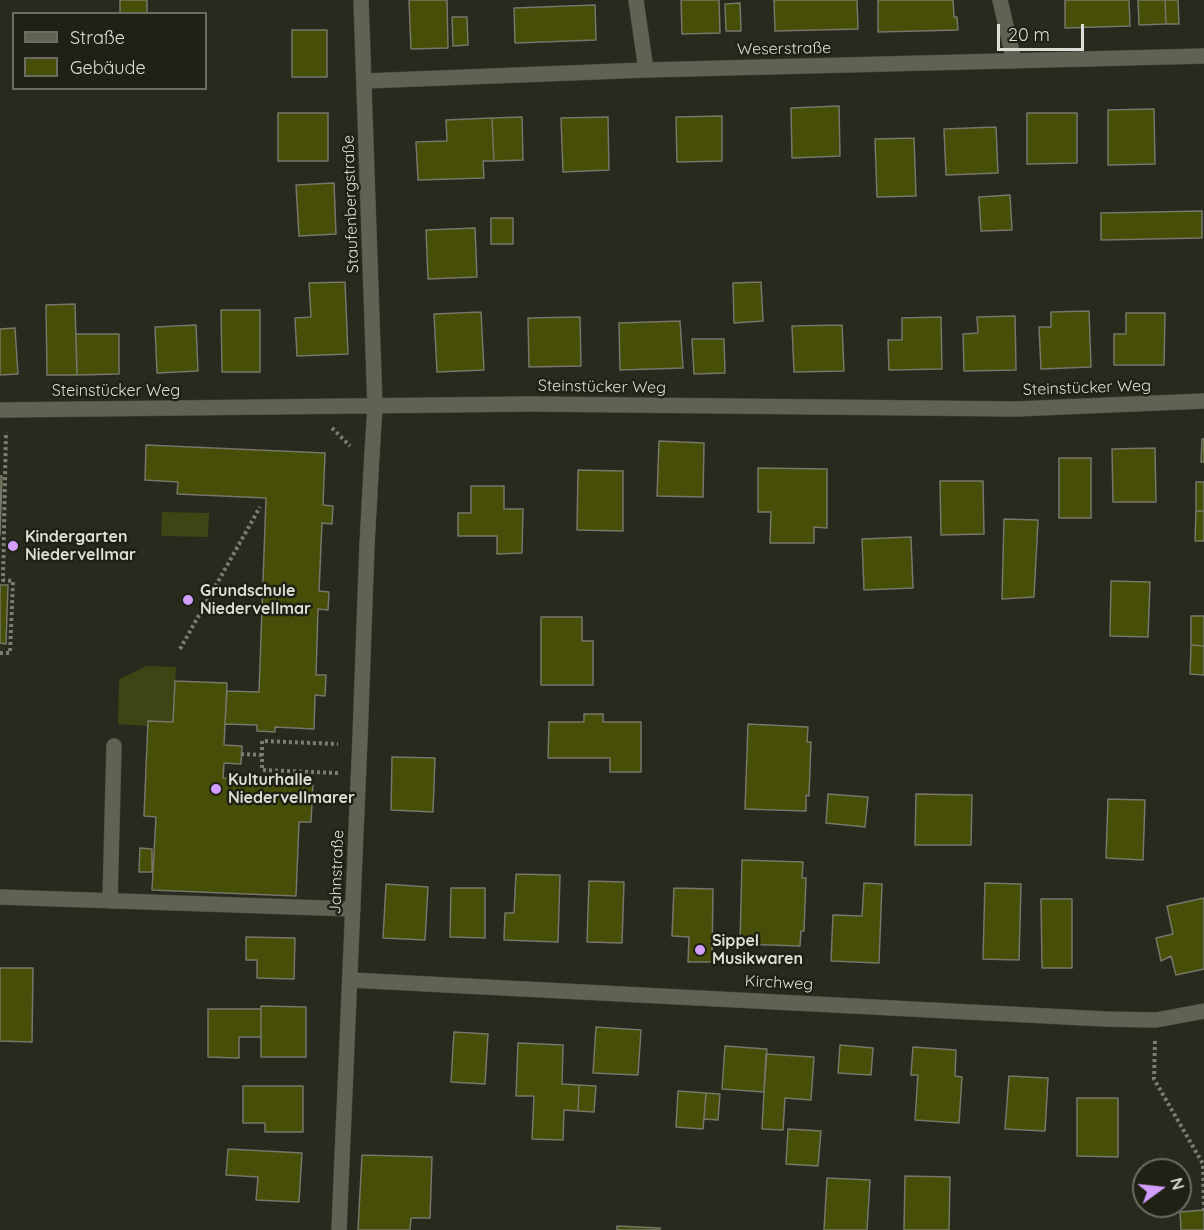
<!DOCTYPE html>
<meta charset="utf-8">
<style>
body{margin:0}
#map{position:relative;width:1204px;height:1230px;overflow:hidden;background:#282a1e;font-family:Quicksand,sans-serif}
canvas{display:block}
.legend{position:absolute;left:12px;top:12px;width:195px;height:78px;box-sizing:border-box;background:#1f2115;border:2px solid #6b6d62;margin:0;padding:8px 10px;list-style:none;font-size:18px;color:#ddded6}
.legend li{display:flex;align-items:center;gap:12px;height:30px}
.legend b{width:30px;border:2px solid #6b6d62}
.north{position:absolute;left:1132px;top:1158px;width:60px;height:60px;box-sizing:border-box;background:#1f2115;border:2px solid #6b6d62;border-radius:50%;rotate:75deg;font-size:16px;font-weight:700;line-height:24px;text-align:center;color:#ddded6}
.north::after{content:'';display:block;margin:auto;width:21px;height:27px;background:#d29dfd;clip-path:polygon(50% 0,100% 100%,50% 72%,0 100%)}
.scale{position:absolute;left:997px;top:24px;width:87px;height:27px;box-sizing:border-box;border:3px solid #ddded6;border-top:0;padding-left:8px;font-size:18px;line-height:21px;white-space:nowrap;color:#ddded6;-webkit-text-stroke:4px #1f2115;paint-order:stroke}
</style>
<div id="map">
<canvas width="1204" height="1230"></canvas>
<ul class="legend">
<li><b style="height:8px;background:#606254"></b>Straße</li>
<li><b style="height:16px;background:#474e07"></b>Gebäude</li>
</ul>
<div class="north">N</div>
<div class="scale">20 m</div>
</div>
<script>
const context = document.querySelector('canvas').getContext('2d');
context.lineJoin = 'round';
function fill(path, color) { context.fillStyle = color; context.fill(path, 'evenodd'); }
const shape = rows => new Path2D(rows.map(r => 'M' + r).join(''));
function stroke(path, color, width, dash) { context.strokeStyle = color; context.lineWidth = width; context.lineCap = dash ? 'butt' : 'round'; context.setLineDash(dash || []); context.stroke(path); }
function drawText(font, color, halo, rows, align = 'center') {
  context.font = font + ' Quicksand,sans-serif'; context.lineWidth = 5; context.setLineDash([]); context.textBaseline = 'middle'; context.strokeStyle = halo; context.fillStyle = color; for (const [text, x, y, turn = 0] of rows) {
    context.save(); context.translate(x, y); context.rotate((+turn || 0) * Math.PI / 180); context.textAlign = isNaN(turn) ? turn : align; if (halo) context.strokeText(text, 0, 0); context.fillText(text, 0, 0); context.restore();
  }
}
fill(shape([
 [162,512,209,513,208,537,161,536],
 [147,666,176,667,173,722,148,721,147,726,118,724,119,679]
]), '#3e4413');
const building = shape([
 [120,0,147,0,147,14,120,14,120,0],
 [409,0,447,0,448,48,411,49,409,0],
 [681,0,719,0,720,33,682,34,681,0],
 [774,0,857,0,858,29,775,31,774,0],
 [878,0,953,0,954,17,957,17,958,30,878,32,878,0],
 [1065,0,1129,0,1130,26,1065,28,1065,0],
 [1138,0,1165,0,1166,24,1139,25,1138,0],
 [1165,0,1178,0,1179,24,1166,24,1165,0],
 [740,3,741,31,726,31,725,4,740,3],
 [595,5,596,40,515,43,514,8,595,5],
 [452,17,467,17,468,45,453,46,452,17],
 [292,30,327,30,327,77,292,77,292,30],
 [839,106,840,156,792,158,791,108,839,106],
 [1154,109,1155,164,1108,165,1108,110,1154,109],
 [278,113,328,113,328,161,278,161,278,113],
 [1027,113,1077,113,1077,163,1027,164,1027,113],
 [722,116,722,161,677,162,676,117,722,116],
 [522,117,523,160,494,161,492,118,522,117],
 [608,117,609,170,563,172,561,118,608,117],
 [492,118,494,161,483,161,484,178,418,180,416,142,447,141,446,120,492,118],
 [996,127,998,173,946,175,944,129,996,127],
 [914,138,916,196,877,197,875,139,914,138],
 [334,183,336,234,299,236,296,185,334,183],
 [1010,195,1012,230,981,231,979,197,1010,195],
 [1202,211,1202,238,1101,240,1101,213,1202,211],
 [491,218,513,218,513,244,491,244,491,218],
 [475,228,477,277,428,279,426,230,475,228],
 [345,282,348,354,297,356,295,318,311,317,309,283,345,282],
 [761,282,763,321,734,323,733,283,761,282],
 [75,304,77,375,47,375,46,305,75,304],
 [221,310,260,310,260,372,222,372,221,310],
 [1089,311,1091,367,1041,369,1039,327,1051,327,1051,312,1089,311],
 [481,312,484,370,437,372,434,314,481,312],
 [1126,313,1165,313,1164,365,1114,365,1114,334,1126,334,1126,313],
 [1015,316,1016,370,964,371,963,334,978,333,977,317,1015,316],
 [580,317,581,366,529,367,528,318,580,317],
 [941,317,942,369,889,370,888,340,902,340,902,318,941,317],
 [680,321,683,368,620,370,619,323,680,321],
 [196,325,198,371,157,373,155,327,196,325],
 [842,325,844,371,794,372,792,326,842,325],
 [15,328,18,374,0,375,0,329,15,328],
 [76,334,119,334,119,374,77,375,76,334],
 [692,339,724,339,725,373,694,374,692,339],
 [1202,439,1204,439,1204,462,1201,462,1202,439],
 [659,441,704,443,703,497,657,496,659,441],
 [146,445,325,453,323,505,333,506,332,524,322,523,319,591,329,592,328,610,318,609,316,675,326,675,325,696,315,695,314,729,275,727,275,732,257,731,257,725,225,724,227,691,259,692,266,498,177,494,178,482,145,480,146,445],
 [1155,448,1156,502,1113,502,1112,449,1155,448],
 [1059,458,1091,458,1091,518,1059,518,1059,458],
 [758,468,827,469,827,528,814,527,814,543,770,543,771,512,758,512,758,468],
 [578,470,623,471,623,531,577,530,578,470],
 [0,476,2,476,0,535,0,476],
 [940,481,983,481,984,534,941,535,940,481],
 [1196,482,1204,482,1204,511,1196,511,1196,482],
 [471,486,504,486,504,509,523,509,522,553,497,554,497,536,458,536,458,513,471,513,471,486],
 [1196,511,1204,511,1204,541,1195,541,1196,511],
 [1004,519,1038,520,1034,597,1002,599,1004,519],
 [911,537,913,588,864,590,862,539,911,537],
 [1111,581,1150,582,1148,637,1110,636,1111,581],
 [0,585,8,585,6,644,0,643,0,585],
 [1191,616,1204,616,1204,646,1191,645,1191,616],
 [541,617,582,617,582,641,593,641,593,685,541,685,541,617],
 [1191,645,1204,646,1204,675,1190,674,1191,645],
 [175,681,227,683,224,745,242,746,241,764,224,763,223,778,301,782,301,785,313,785,311,822,299,822,296,896,152,890,156,817,144,816,148,721,173,722,175,681],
 [584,714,603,714,603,722,641,722,641,772,610,772,610,758,548,758,549,722,584,722,584,714],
 [748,724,808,727,807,742,811,742,809,796,806,795,806,811,745,809,748,724],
 [392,757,435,758,433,812,391,810,392,757],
 [828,794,868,797,865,827,826,823,828,794],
 [916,794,972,795,971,845,915,845,916,794],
 [1108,799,1145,800,1143,860,1106,858,1108,799],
 [140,848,152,849,152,872,139,872,140,848],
 [742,860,803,862,802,878,806,878,804,931,801,931,800,946,740,944,742,860],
 [516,874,560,875,558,942,504,940,505,913,514,913,516,874],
 [589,881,624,882,622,943,587,942,589,881],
 [864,883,882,884,879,963,831,961,833,915,862,916,864,883],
 [985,883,1021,884,1019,960,983,959,985,883],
 [386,884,428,887,425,940,383,938,386,884],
 [451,888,485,888,485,938,450,937,451,888],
 [674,888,713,889,712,962,688,962,689,937,672,936,674,888],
 [1204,898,1204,969,1176,975,1171,956,1161,961,1156,938,1173,934,1167,906,1204,898],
 [1041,899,1072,899,1072,968,1042,968,1041,899],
 [246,937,295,938,294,979,257,978,257,960,246,960,246,937],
 [0,968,33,968,32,1042,0,1041,0,968],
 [261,1006,306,1007,306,1057,261,1057,261,1006],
 [208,1009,261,1009,261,1037,239,1037,239,1058,208,1057,208,1009],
 [596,1027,641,1030,638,1075,593,1073,596,1027],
 [454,1032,488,1034,485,1084,451,1082,454,1032],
 [518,1043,563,1045,562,1084,579,1085,578,1111,564,1110,563,1140,532,1139,534,1096,516,1096,518,1043],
 [840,1045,873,1048,871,1075,838,1073,840,1045],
 [725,1046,767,1049,764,1092,722,1089,725,1046],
 [913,1047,956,1050,955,1076,962,1077,959,1123,915,1120,918,1075,911,1075,913,1047],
 [766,1054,814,1057,811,1100,785,1098,783,1130,762,1129,766,1054],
 [1009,1076,1048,1078,1045,1131,1005,1129,1009,1076],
 [579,1085,596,1086,594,1112,578,1111,579,1085],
 [243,1086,303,1086,303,1132,265,1132,265,1123,243,1123,243,1086],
 [678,1091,706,1093,703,1129,676,1127,678,1091],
 [706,1093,720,1094,718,1120,704,1119,706,1093],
 [1077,1098,1118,1098,1118,1157,1077,1156,1077,1098],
 [788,1129,821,1131,818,1166,786,1164,788,1129],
 [228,1149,302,1153,299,1202,256,1200,258,1177,226,1175,228,1149],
 [362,1155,432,1157,430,1218,411,1218,410,1230,358,1230,362,1155],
 [905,1176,950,1177,949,1230,904,1230,905,1176],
 [827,1178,870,1180,867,1230,824,1230,827,1178],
 [1204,1210,1204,1230,1181,1230,1180,1212,1204,1210],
 [617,1226,660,1228,660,1230,617,1230,617,1226]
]);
fill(building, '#474e07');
stroke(building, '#747769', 1.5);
const lane = shape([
 [372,454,375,407],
 [360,738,367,545],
 [0,897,353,909],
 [110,901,114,746]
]);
const street = shape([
 [361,0,375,407],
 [636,0,646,70],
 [1000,0,1014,61],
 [365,81,646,70,1204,56],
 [0,410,530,404,1016,409,1204,401],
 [367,545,372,454],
 [350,980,1105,1019,1156,1020,1204,1011],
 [339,1230,360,738]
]);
stroke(lane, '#46483e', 16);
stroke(street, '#46483e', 16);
stroke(shape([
 [332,428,350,446],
 [180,649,260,507],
 [0,653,10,653,13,581,3,580,6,432],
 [241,754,262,755],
 [338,773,262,770,262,741,338,744],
 [312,802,336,803],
 [1155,1041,1154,1079,1203,1164,1204,1210]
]), '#7b7d73', 4, [3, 3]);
stroke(lane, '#606254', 15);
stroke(street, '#606254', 15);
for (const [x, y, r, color] of [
 [13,546,6,"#d29dfd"],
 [188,600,6,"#d29dfd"],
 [216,789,6,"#d29dfd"],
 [700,950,6,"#d29dfd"]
]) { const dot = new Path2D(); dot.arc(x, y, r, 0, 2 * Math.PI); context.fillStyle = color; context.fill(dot); stroke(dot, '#1f2115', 2); }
drawText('16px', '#ddded6', '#1f2115', [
 ["Weserstraße",784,49,-1],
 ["Staufenbergstraße",351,204,-92],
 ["Steinstücker Weg",602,387,1],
 ["Steinstücker Weg",1087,388,-2],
 ["Steinstücker Weg",116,391],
 ["Jahnstraße",337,872,-88],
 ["Kirchweg",779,983,3]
]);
drawText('bold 16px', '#ddded6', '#1f2115', [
 ["Kindergarten",25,537],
 ["Niedervellmar",25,555],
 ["Grundschule",200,591],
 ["Niedervellmar",200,609],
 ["Kulturhalle",228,780],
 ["Niedervellmarer",228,798],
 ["Sippel",712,941],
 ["Musikwaren",712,959]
], 'left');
</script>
